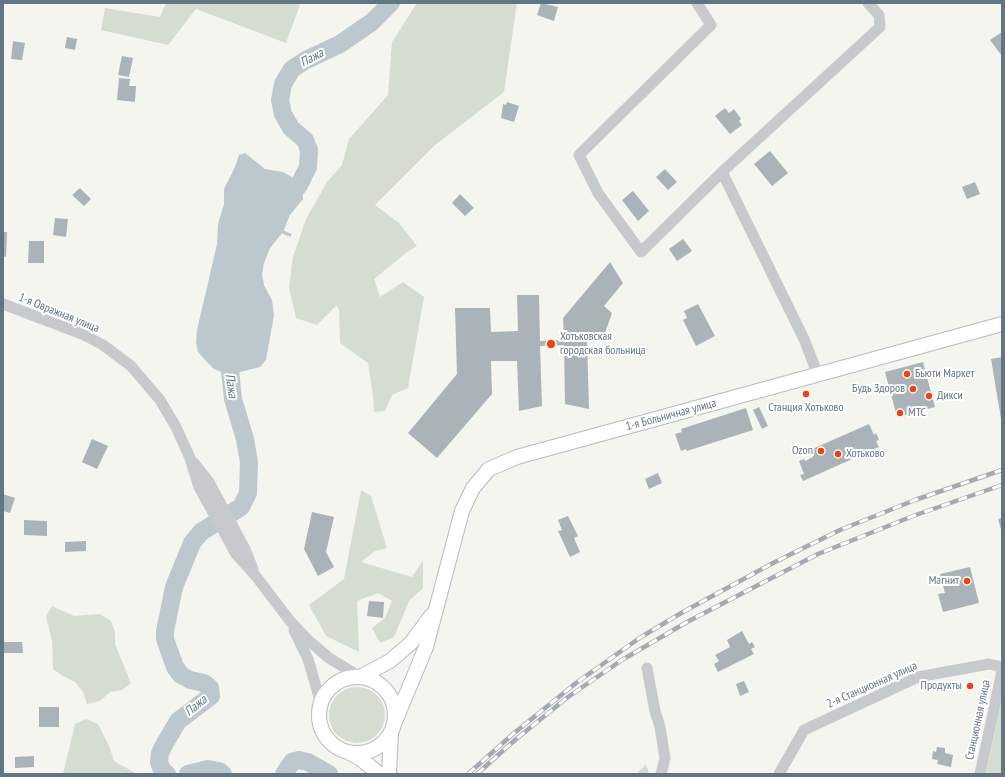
<!DOCTYPE html>
<meta charset="utf-8">
<style>
body{margin:0}
#map{position:relative;width:1005px;height:777px;overflow:hidden;background:#f5f5f0;font-family:"PT Sans Narrow",sans-serif}
canvas{display:block}
.frame{position:absolute;inset:0;border:4px solid #617584;pointer-events:none}
</style>
<div id="map">
<canvas width="1005" height="777"></canvas>
<div class="frame"></div>
</div>
<script>
const context = document.querySelector('canvas').getContext('2d');
context.lineJoin = 'round';
function fill(path, color) { context.fillStyle = color; context.fill(path, 'evenodd'); }
const shape = rows => new Path2D(rows.map(r => 'M' + r).join(''));
function stroke(path, color, width, dash) { context.strokeStyle = color; context.lineWidth = width; context.lineCap = dash ? 'butt' : 'round'; context.setLineDash(dash || []); context.stroke(path); }
function drawText(font, color, halo, rows, align = 'center') {
  context.font = font + ' "PT Sans Narrow",sans-serif'; context.lineWidth = 4; context.setLineDash([]); context.textBaseline = 'middle'; context.strokeStyle = halo; context.fillStyle = color; for (const [text, x, y, turn = 0] of rows) {
    context.save(); context.translate(x, y); context.rotate((+turn || 0) * Math.PI / 180); context.textAlign = isNaN(turn) ? turn : align; if (halo) context.strokeText(text, 0, 0); context.fillText(text, 0, 0); context.restore();
  }
}
fill(shape([
 [166,3,295,3,300,5,286,43,196,9,168,45,101,30,105,8,160,17],
 [417,3,517,3,504,92,435,145,375,205,399,223,417,246,406,253,374,279,380,297,403,282,424,297,408,388,392,395,385,411,374,412,373,396,368,363,340,343,339,309,336,306,317,325,296,318,289,288,293,257,306,219,327,182,342,165,349,139,388,95,392,42],
 [361,490,371,496,387,548,375,551,361,562,412,577,423,560,423,588,409,601,394,637,380,643,372,628,385,618,392,601,378,593,357,601,359,652,326,636,309,605,344,579],
 [52,606,74,616,100,614,111,621,115,632,115,644,131,683,122,690,110,692,100,701,87,704,83,692,75,682,63,676,53,669,52,641,46,616],
 '329 715a28 28 0 1 1 56 0a28 28 0 1 1-56 0Z',
 [1002,697,1002,774,986,774],
 [86,719,98,724,110,748,114,761,137,774,63,774,75,724],
 [646,764,649,774,635,774,637,773]
]), '#d5ddd1');
fill(shape([
 [245,153,265,169,283,172,292,177,302,192,303,199,290,215,283,232,270,248,264,263,262,274,264,285,272,300,274,315,266,360,260,367,229,375,214,369,205,360,198,352,196,342,197,330,217,244,218,224,224,204,224,189,235,167,239,155]
]), '#bcc8cd');
stroke(shape([
 [283,232,290,235]
]), '#bcc8cd', 3);
stroke(shape([
 [284,205,299,185,308,167,309,150,305,140,291,128,283,114,280,100,283,84,292,69,306,60,340,44,372,22,391,3],
 [167,774,162,770,159,762,160,753,164,745,178,721,211,696,210,688,204,683,190,680,181,675,175,667,165,639,165,631,174,587,192,543,201,532,241,507,248,493,249,462,245,439,233,399,228,352],
 [188,774,208,769,219,771,223,774],
 [284,774,292,762,299,760,308,762,329,774]
]), '#bcc8cd', 18);
fill(shape([
 [541,3,558,7,554,21,537,15],
 [1002,32,1002,56,990,40],
 [67,37,77,39,75,50,65,48],
 [13,41,25,43,22,60,11,59],
 [122,56,133,58,129,77,118,75],
 [119,78,130,79,129,86,136,86,135,102,117,100],
 [507,102,519,106,514,122,501,118,503,104,506,105],
 [725,108,729,113,734,109,741,119,739,121,742,125,730,134,715,116],
 [770,151,788,173,772,186,754,164],
 [665,169,677,182,668,190,656,177],
 [975,182,980,194,967,199,962,187],
 [80,188,91,199,84,206,72,195],
 [633,191,649,211,638,221,622,200],
 [460,194,474,208,465,216,452,203],
 [55,218,68,219,66,237,53,235],
 [3,232,7,232,6,257,3,256],
 [683,239,692,251,677,261,669,249],
 [29,241,44,241,44,263,28,263],
 [610,262,623,283,604,306,612,313,603,339,587,339,589,409,565,404,564,345,540,346,542,406,519,411,517,361,491,361,492,394,437,458,408,433,457,374,455,308,490,308,491,332,518,331,517,295,539,295,540,341,564,340,563,318],
 [698,304,715,336,696,346,683,320,687,318,684,311],
 [1002,357,1002,419,1001,419,991,359],
 [923,362,935,407,897,417,885,372],
 [759,407,768,426,762,429,753,410],
 [746,408,753,430,687,451,686,449,681,451,675,434,682,432,681,429],
 [869,424,874,435,876,433,879,440,876,441,879,447,803,481,800,475,804,474,799,461,804,459,805,461,813,457,810,450],
 [92,439,108,446,97,469,82,462],
 [658,473,662,483,649,489,645,479],
 [3,494,15,498,10,513,3,511],
 [312,512,334,517,326,552,334,567,318,576,304,549],
 [568,516,578,536,574,538,580,552,570,557,558,531,562,530,558,520],
 [1002,518,1002,533,998,519],
 [24,520,47,521,47,536,24,535],
 [86,541,86,551,65,552,65,542],
 [970,567,979,603,943,612,938,594,945,593,940,574],
 [369,601,384,602,383,618,367,616],
 [742,631,749,644,752,642,755,647,751,649,754,654,718,672,714,664,719,661,715,655,730,647,727,640],
 [3,642,22,642,23,653,3,653],
 [744,681,749,692,740,696,736,684],
 [39,707,59,707,59,727,39,727],
 [937,747,945,748,945,753,953,755,951,767,937,764,938,760,932,759,933,751,936,752],
 [34,756,34,767,15,768,15,757]
]), '#aab3b8');
const major = shape([
 [360,677,390,661,411,643,431,616],
 '319 715a38 38 0 1 1 76 0a38 38 0 1 1-76 0Z',
 [394,724,426,647,462,511,473,488,489,469,517,457,1002,324],
 [350,753,361,759,379,774],
 [389,774,391,733]
]);
stroke(major, '#b7bbbe', 16);
stroke(shape([
 [697,3,711,25,579,155,598,193,641,252,722,172],
 [3,304,82,334,103,345,131,366,160,400,176,427,190,458,199,487,236,554,255,575,290,621,309,641,329,658,360,677],
 [818,375,804,339,722,172,880,27,879,15,868,3],
 [194,463,209,482,245,549,253,569],
 [294,630,308,659,321,704],
 [647,668,655,711,660,727,665,758,661,774],
 [779,774,804,730,918,677,989,664,1002,667],
 [980,774,1002,671]
]), '#c7cacd', 11);
stroke(major, '#fff', 14);
const rail = shape([
 [468,774,513,734,576,683,641,637,683,612,773,563,840,530,915,500,1002,470],
 [477,774,515,740,568,697,622,660,687,622,818,554,913,516,1002,485]
]);
stroke(rail, '#a4aab0', 4.5);
stroke(rail, '#fff', 3, [9]);
for (const [x, y, r, color] of [
 [551,344,5,"#f44111"],
 [907,374,4,"#f44111"],
 [913,389,4,"#f44111"],
 [806,394,4,"#f44111"],
 [929,396,4,"#f44111"],
 [900,413,4,"#f44111"],
 [821,451,4,"#f44111"],
 [838,454,4,"#f44111"],
 [967,581,4,"#f44111"],
 [970,686,4,"#f44111"]
]) { const dot = new Path2D(); dot.arc(x, y, r, 0, 2 * Math.PI); context.fillStyle = color; context.fill(dot); stroke(dot, '#fff', 1.5); }
drawText('12px', '#617584', '#fff', [
 ["1-я Овражная улица",59,313,22],
 ["1-я Больничная улица",671,415,-15],
 ["2-я Станционная улица",872,685,-24],
 ["Станционная улица",978,720,-78]
]);
drawText('12px', '#617584', '#fff', [
 ["Хотьковская",560,337],
 ["городская больница",560,351],
 ["Бьюти Маркет",915,374],
 ["Будь Здоров",905,389,"right"],
 ["Дикси",937,396],
 ["Станция Хотьково",806,408,"center"],
 ["МТС",908,413],
 ["Ozon",813,451,"right"],
 ["Хотьково",846,454],
 ["Магнит",959,581,"right"],
 ["Продукты",962,686,"right"]
], 'left');
drawText('italic 13px', '#5c7982', '#fff', [
 ["Пажа",312,58,-28],
 ["Пажа",231,386,82],
 ["Пажа",196,706,-39]
]);
</script>
